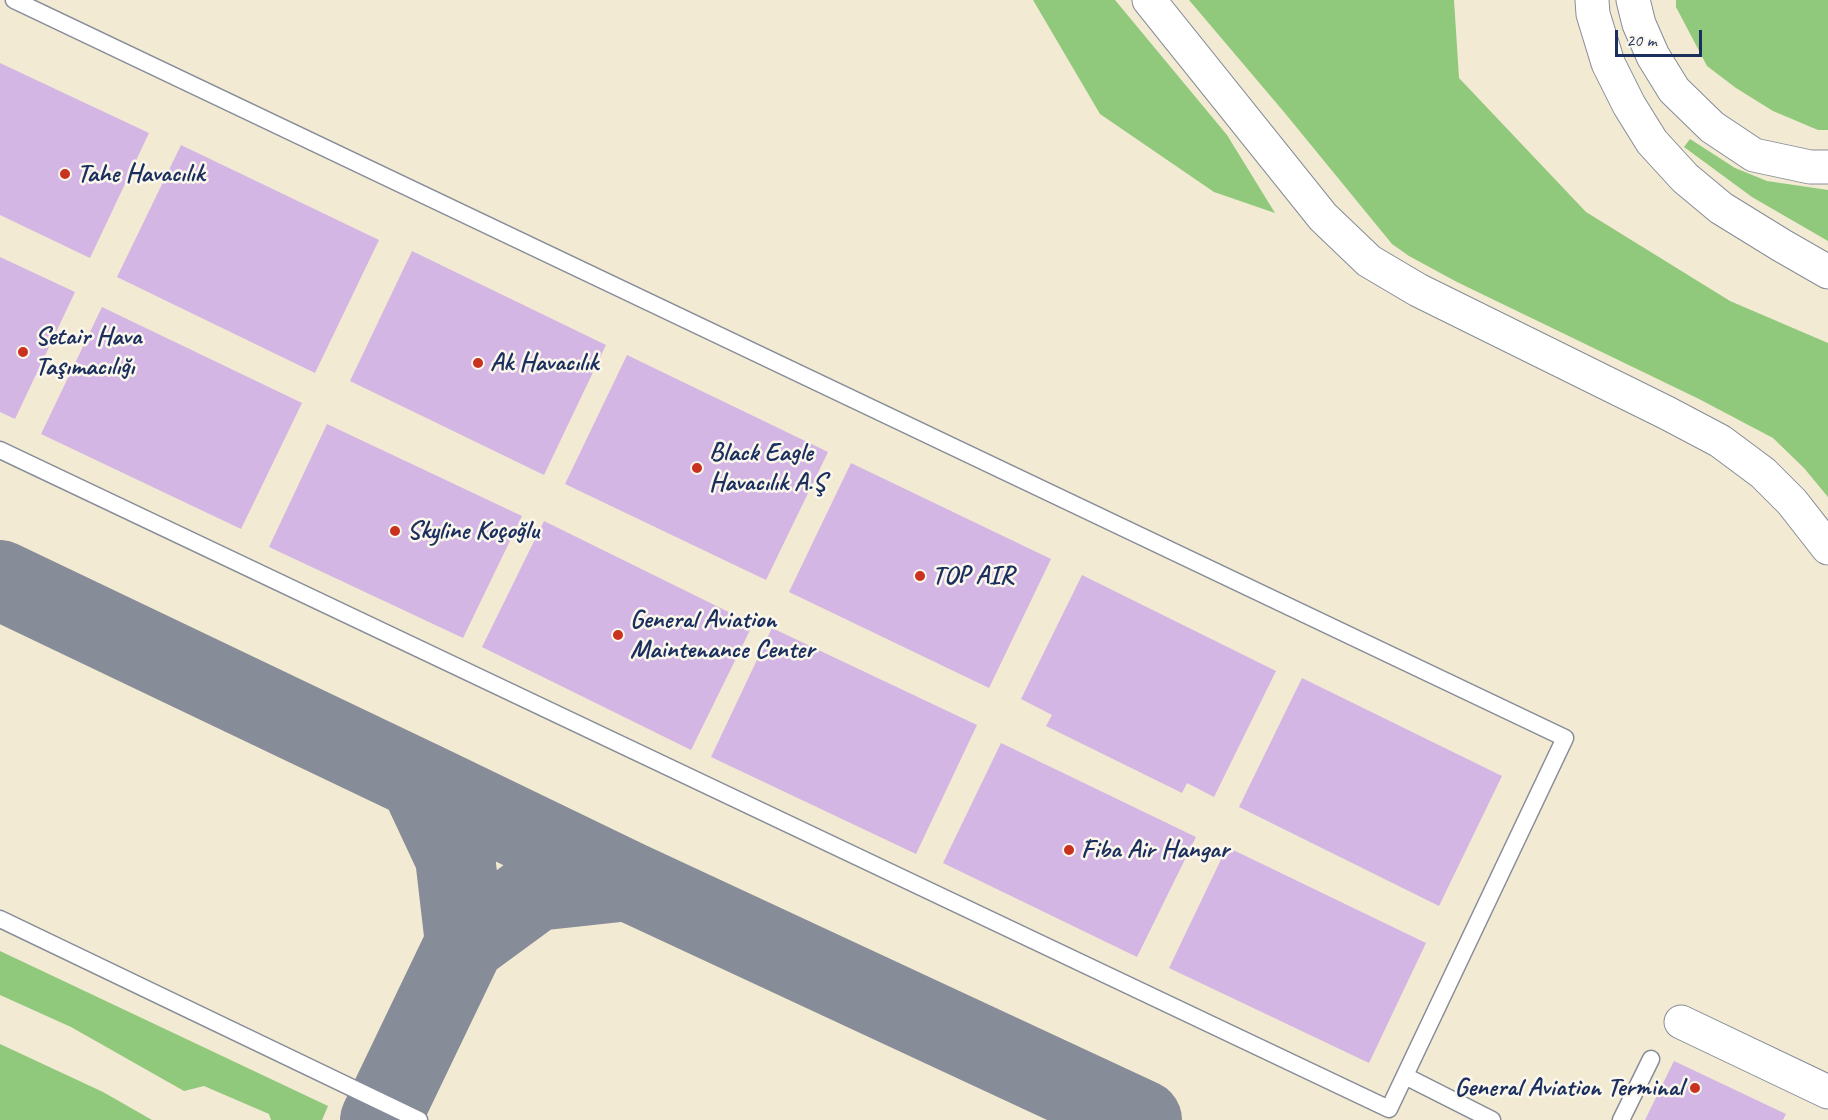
<!DOCTYPE html>
<meta charset="utf-8">
<style>
body{margin:0}
#map{position:relative;width:1828px;height:1120px;overflow:hidden;background:#f2ead2;font-family:Caveat,sans-serif}
canvas{display:block}
.scale{position:absolute;left:1615px;top:30px;width:87px;height:27px;box-sizing:border-box;border:3px solid #1b2f5e;border-top:0;padding-left:8px;font-size:18px;line-height:21px;white-space:nowrap;color:#1b2f5e;-webkit-text-stroke:4px #fbf7ec;paint-order:stroke}
</style>
<div id="map">
<canvas width="1828" height="1120"></canvas>
<div class="scale">20 m</div>
</div>
<script>
const context = document.querySelector('canvas').getContext('2d');
context.lineJoin = 'round';
function fill(path, color) { context.fillStyle = color; context.fill(path, 'evenodd'); }
const shape = rows => new Path2D(rows.map(r => 'M' + r).join(''));
function stroke(path, color, width, dash) { context.strokeStyle = color; context.lineWidth = width; context.lineCap = dash ? 'butt' : 'round'; context.setLineDash(dash || []); context.stroke(path); }
function drawText(font, color, halo, rows, align = 'center') {
  context.font = font + ' Caveat,sans-serif'; context.lineWidth = 5; context.setLineDash([]); context.textBaseline = 'middle'; context.strokeStyle = halo; context.fillStyle = color; for (const [text, x, y, turn = 0] of rows) {
    context.save(); context.translate(x, y); context.rotate((+turn || 0) * Math.PI / 180); context.textAlign = isNaN(turn) ? turn : align; if (halo) context.strokeText(text, 0, 0); context.fillText(text, 0, 0); context.restore();
  }
}
fill(shape([
 [1033,0,1115,0,1227,135,1275,213,1214,192,1100,114],
 [1189,0,1454,0,1459,78,1586,212,1730,301,1828,343,1828,497,1804,468,1773,438,1699,399,1457,282,1409,256,1392,244,1284,112],
 [1676,0,1828,0,1828,130,1818,130,1773,111,1736,88,1707,66,1676,7],
 [1690,139,1735,168,1767,181,1828,190,1828,241,1752,197,1684,147],
 [0,951,328,1106,322,1120,271,1120,269,1114,204,1086,184,1091,71,1027,0,995],
 [0,1044,103,1092,152,1120,0,1120]
]), '#90c87c');
stroke(shape([
 [0,580,419,780,455,857,465,943],
 [419,780,628,881],
 [380,1120,465,943,536,891,628,881,1142,1120]
]), '#868c98', 80);
fill(shape([
 [0,63,149,133,90,258,0,215],
 [181,145,379,240,315,373,117,277],
 [412,251,606,345,544,475,350,381],
 [0,257,75,292,15,419,0,412],
 [102,307,302,403,241,529,41,434],
 [627,355,828,452,766,580,565,484],
 [327,424,522,516,463,638,269,547],
 [851,463,1051,559,989,688,789,592],
 [544,521,753,624,691,750,482,647],
 [1082,575,1276,671,1214,797,1187,783,1182,793,1046,726,1052,715,1021,699],
 [772,628,977,725,916,854,711,757],
 [1302,678,1502,776,1439,906,1239,807],
 [1001,743,1196,837,1137,957,943,863],
 [1227,847,1426,943,1369,1063,1169,968],
 [1674,1061,1786,1114,1783,1120,1645,1120]
]), '#d4b6e5');
const service = shape([
 [0,450,1389,1109,1565,738,14,0],
 [0,919,419,1120],
 [1405,1076,1492,1120],
 [1621,1120,1651,1059]
]);
const minor = shape([
 [1149,0,1323,217,1369,261,1418,290,1667,413,1720,441,1763,473,1792,502,1828,548],
 [1681,1022,1828,1092]
]);
const primary = shape([
 [1592,0,1593,14,1608,63,1629,105,1652,142,1685,178,1721,208,1781,245,1828,272],
 [1633,0,1639,24,1653,56,1674,90,1712,127,1754,155,1810,167,1828,167]
]);
stroke(service, '#868c98', 19);
stroke(minor, '#868c98', 35);
stroke(primary, '#868c98', 35);
stroke(service, '#fff', 16);
stroke(minor, '#fff', 33);
stroke(primary, '#fff', 33);
for (const [x, y, r, color] of [
 [65,174,6,"#c8321e"],
 [23,352,6,"#c8321e"],
 [478,363,6,"#c8321e"],
 [697,468,6,"#c8321e"],
 [395,531,6,"#c8321e"],
 [920,576,6,"#c8321e"],
 [618,635,6,"#c8321e"],
 [1069,850,6,"#c8321e"],
 [1695,1088,6,"#c8321e"]
]) { const dot = new Path2D(); dot.arc(x, y, r, 0, 2 * Math.PI); context.fillStyle = color; context.fill(dot); stroke(dot, '#fbf7ec', 2); }
drawText('bold 26px', '#1b2f5e', '#fbf7ec', [
 ["Tahe Havacılık",77,174],
 ["Setair Hava",35,337],
 ["Taşımacılığı",35,367],
 ["Ak Havacılık",490,363],
 ["Black Eagle",709,453],
 ["Havacılık A.Ş",709,483],
 ["Skyline Koçoğlu",407,531],
 ["TOP AIR",932,576],
 ["General Aviation",630,620],
 ["Maintenance Center",630,650],
 ["Fiba Air Hangar",1081,850],
 ["General Aviation Terminal",1683,1088,"right"]
], 'left');
</script>
